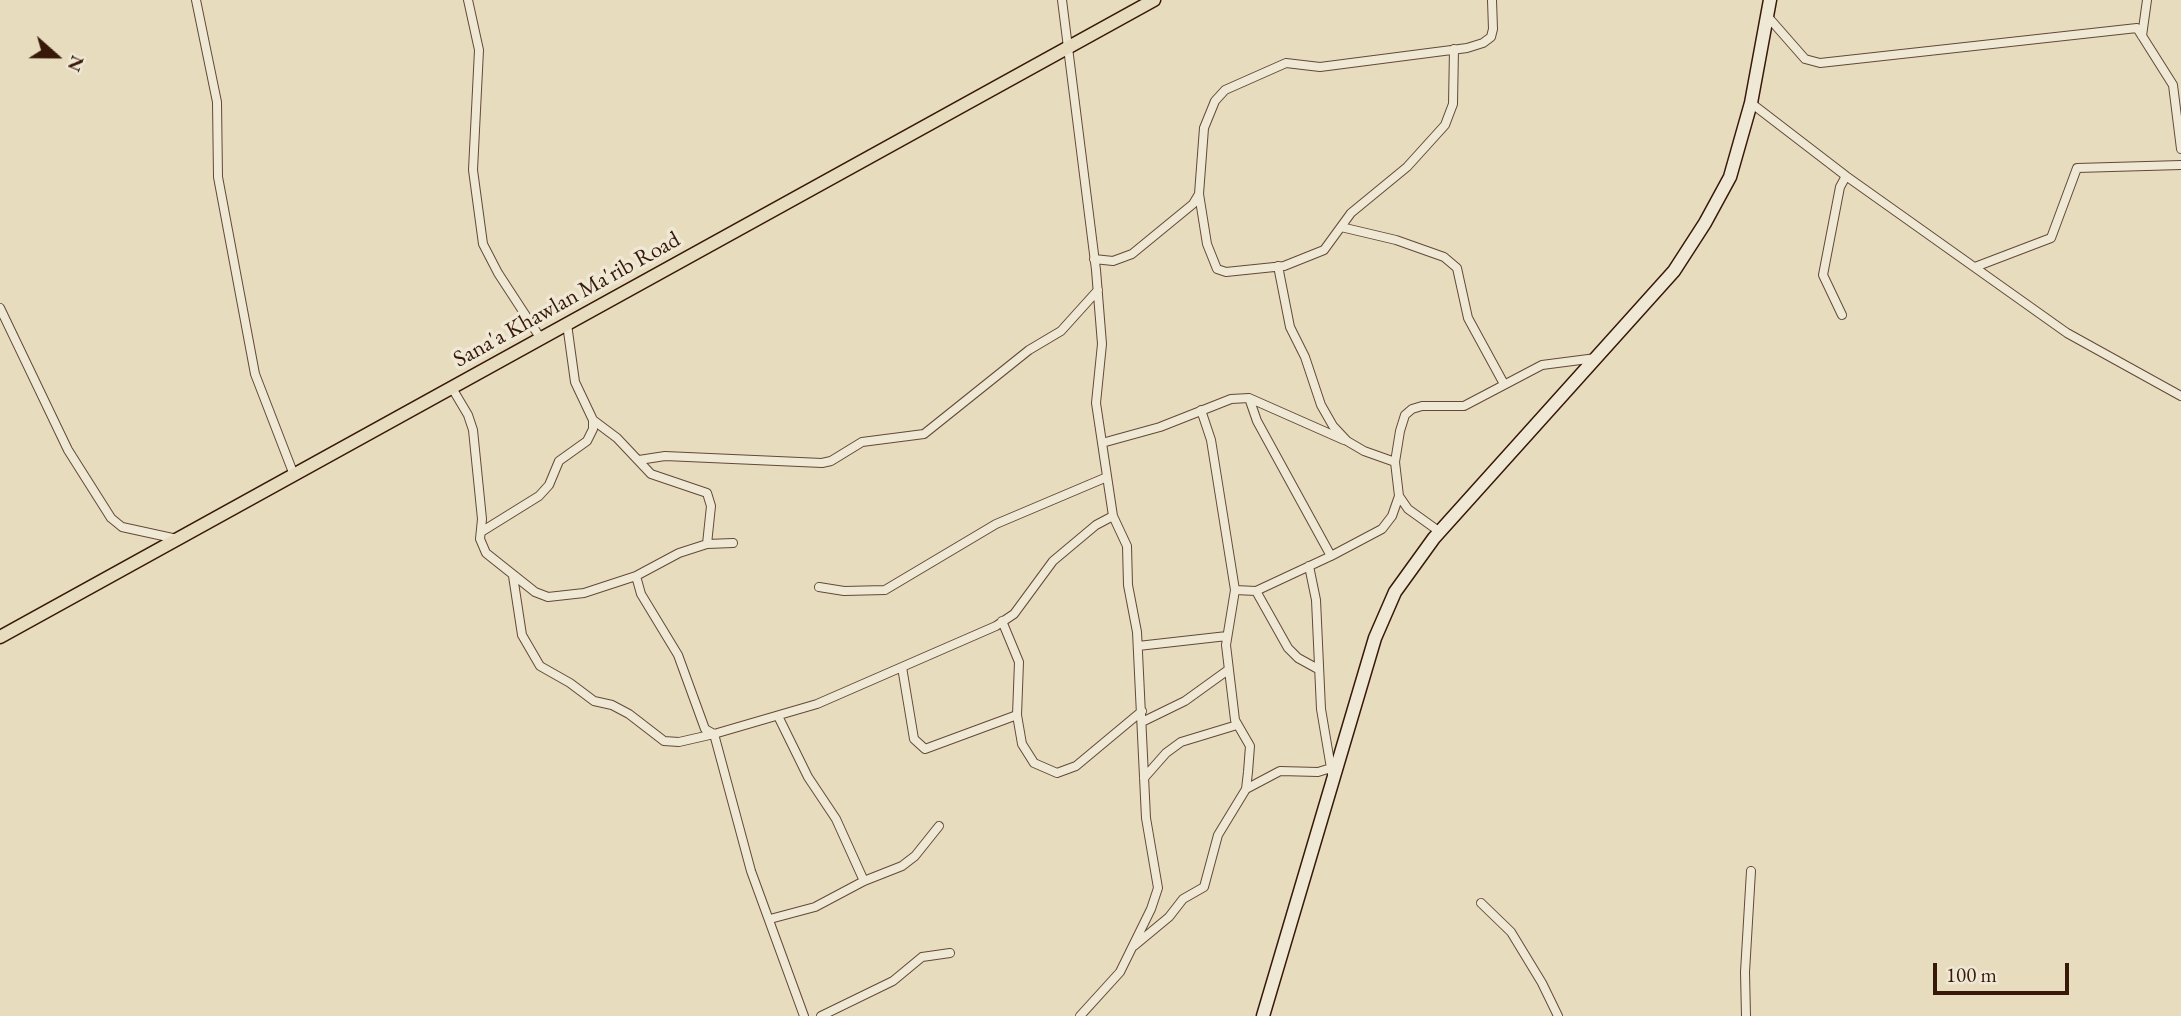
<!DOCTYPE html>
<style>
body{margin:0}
#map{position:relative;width:2181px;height:1016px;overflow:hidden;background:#e7dcbe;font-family:"EB Garamond",serif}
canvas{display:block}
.north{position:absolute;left:21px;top:21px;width:70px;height:70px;-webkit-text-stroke:5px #efe8d5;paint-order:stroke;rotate:111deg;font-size:19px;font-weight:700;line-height:28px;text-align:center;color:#371809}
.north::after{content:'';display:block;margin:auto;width:24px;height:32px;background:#371809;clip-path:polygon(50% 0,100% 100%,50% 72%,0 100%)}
.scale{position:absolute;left:1933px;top:963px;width:136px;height:32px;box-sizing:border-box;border:4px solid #371809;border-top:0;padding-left:9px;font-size:21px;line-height:24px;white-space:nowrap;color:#371809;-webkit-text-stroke:5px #efe8d5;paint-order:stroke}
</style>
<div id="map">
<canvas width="2181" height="1016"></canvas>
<div class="north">N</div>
<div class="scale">100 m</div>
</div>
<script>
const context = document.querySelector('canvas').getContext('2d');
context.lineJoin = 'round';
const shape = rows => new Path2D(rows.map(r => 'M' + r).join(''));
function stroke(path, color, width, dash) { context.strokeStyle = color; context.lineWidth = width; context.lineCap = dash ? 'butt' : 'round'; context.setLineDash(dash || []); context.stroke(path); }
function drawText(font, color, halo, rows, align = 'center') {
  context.font = font + ' "EB Garamond",serif'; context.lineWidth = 7; context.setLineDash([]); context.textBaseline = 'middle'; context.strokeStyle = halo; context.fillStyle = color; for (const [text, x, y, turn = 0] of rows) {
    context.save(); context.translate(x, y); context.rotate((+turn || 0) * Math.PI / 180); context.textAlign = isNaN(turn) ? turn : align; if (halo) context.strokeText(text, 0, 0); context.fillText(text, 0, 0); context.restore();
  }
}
const street = shape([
 [196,0,217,102,218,177,255,374,294,475],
 [468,0,479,50,473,170,483,244,498,273,541,339],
 [1769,18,1805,59,1820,63,2137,28,2173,85,2181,149],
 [2142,36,2147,0],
 [1751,103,1846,176,2067,333,2181,396],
 [1199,194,1207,244,1217,269,1226,272,1284,266,1324,250,1351,213,1407,167,1445,125,1453,104,1454,49],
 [1341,227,1396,240,1444,257,1457,268,1468,318,1504,384],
 [1094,259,1113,261,1132,254,1193,204,1199,194,1204,128,1215,101,1225,90,1286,63,1320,67,1467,48,1483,43,1491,37,1493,29,1492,0],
 [1278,266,1290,327,1305,357,1321,405,1333,426,1347,441,1364,451,1395,462,1399,496,1408,509,1440,532],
 [1975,267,2051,238,2077,168,2181,165],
 [0,308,68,450,111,518,122,527,177,539],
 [1842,315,1823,275,1840,187,1846,176],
 [452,388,468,415,473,430,482,519,480,539,486,553,535,592,548,597,584,593,636,576,641,594,678,655,705,729,714,734,817,704,996,626,1014,614,1053,561,1096,525,1113,516,1096,403,1102,344,1096,270,1062,0],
 [1249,398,1257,421,1331,556,1382,529,1392,516,1399,496],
 [593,420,617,438,651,474,707,493,711,506,707,544],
 [1102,443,1160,427,1231,399,1249,398,1344,440],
 [639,460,665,456,822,463,831,461,862,442,924,434,1029,350,1061,331,1098,290],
 [1395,462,1400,431,1405,415,1412,409,1422,406,1464,406,1542,365,1596,358],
 [481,532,539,496,549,485,559,461,587,441,593,429,593,420,575,382,567,324],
 [1309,566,1316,600,1321,709,1332,774],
 [513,576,522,635,540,666,570,683,594,701,612,705,629,714,664,741,679,742,714,734,751,871,804,1016],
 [636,576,679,553,707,544,733,543],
 [819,587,844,591,885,590,996,524,1107,477],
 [1235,590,1256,591],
 [1002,621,1019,662,1017,715,1022,744,1034,763,1057,773,1076,766,1142,711],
 [1138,646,1227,636],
 [902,667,914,739,925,749,1017,715],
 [1318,669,1298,658,1288,648,1256,591,1331,556],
 [778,716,808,777,836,819,864,881],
 [1142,722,1185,701,1228,670],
 [1144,778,1166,753,1181,742,1237,725],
 [1246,789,1280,771,1318,772,1331,768],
 [1481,903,1511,932,1542,983,1558,1016],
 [770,919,815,907,864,881,902,866,915,856,939,826],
 [1134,946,1169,917,1183,899,1204,887,1218,835,1246,789,1248,772,1250,746,1235,720,1226,645,1235,590,1211,440,1201,410],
 [821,1016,893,981,922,957,950,953],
 [1080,1016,1120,972,1151,909,1158,888,1146,818,1137,632,1128,585,1127,546,1113,516],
 [1746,1016,1745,972,1751,871]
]);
const secondary = shape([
 [1263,1016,1375,638,1395,592,1434,538,1674,271,1705,223,1730,177,1751,103,1770,0]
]);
const primary = shape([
 [0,637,1154,0]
]);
stroke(street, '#634936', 10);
stroke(secondary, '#371809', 15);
stroke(primary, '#371809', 15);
stroke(street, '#efe8d5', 8);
stroke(secondary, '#efe8d5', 12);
stroke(primary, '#e7dcbe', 12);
drawText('23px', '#371809', '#efe8d5', [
 ["Sana'a Khawlan Ma'rib Road",567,300,-29]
]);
</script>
